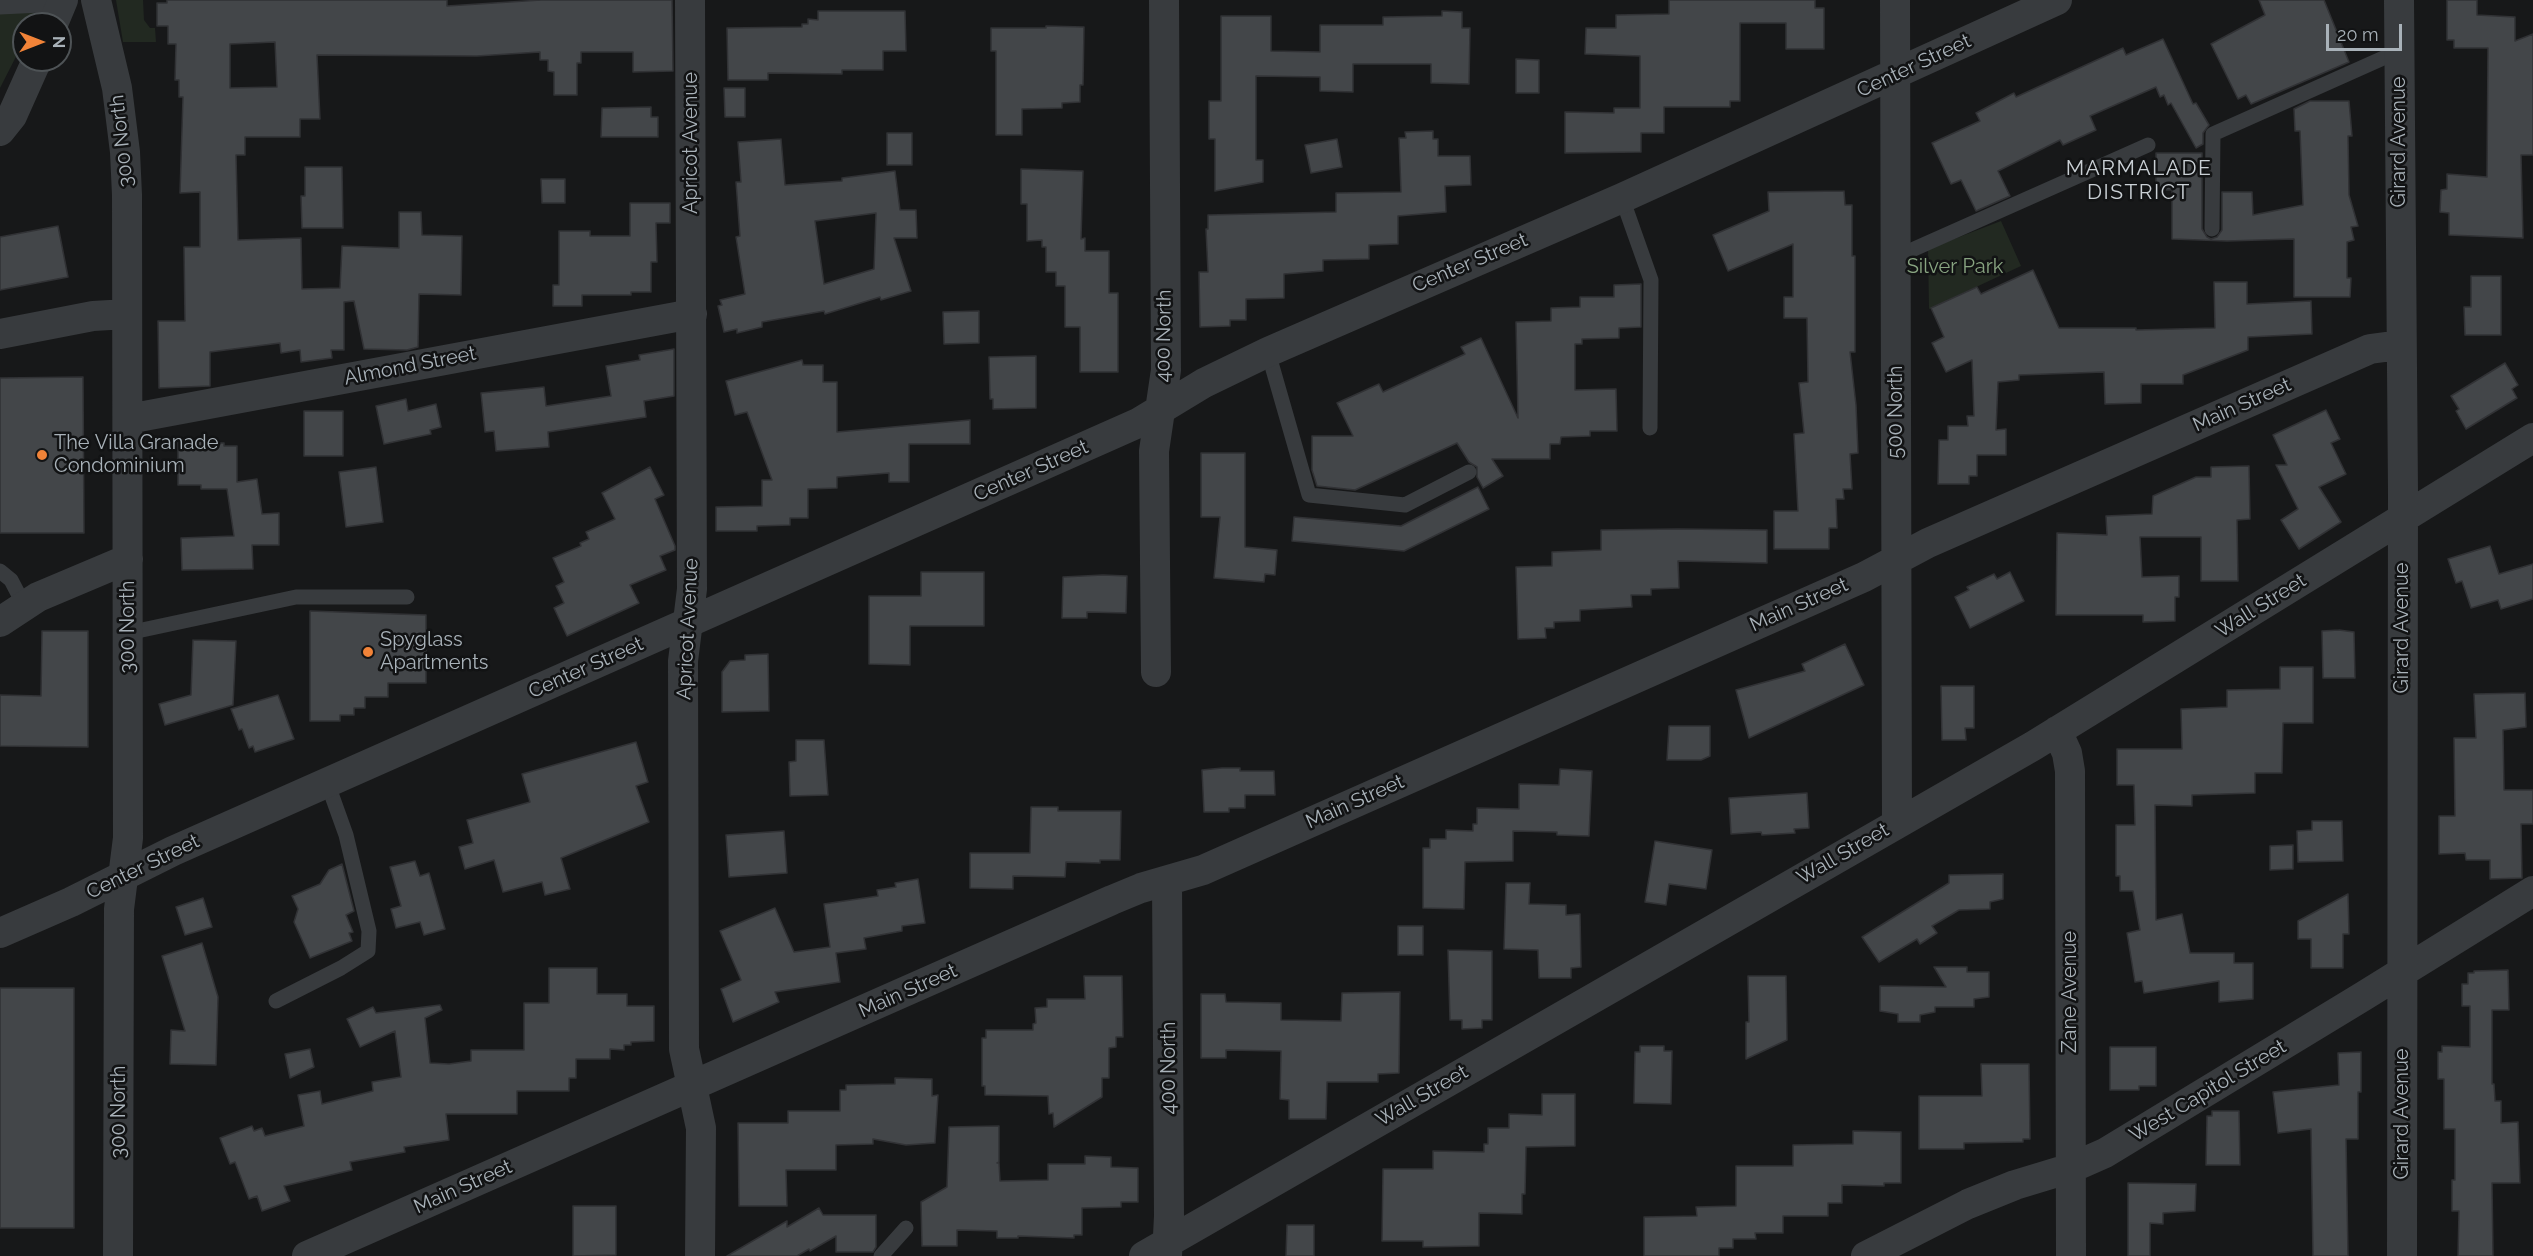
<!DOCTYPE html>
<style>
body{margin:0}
#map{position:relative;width:2533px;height:1256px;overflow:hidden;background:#171819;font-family:Raleway,sans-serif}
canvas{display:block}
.north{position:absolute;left:12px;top:12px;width:60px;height:60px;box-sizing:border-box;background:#121314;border:2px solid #4e5356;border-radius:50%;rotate:90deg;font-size:16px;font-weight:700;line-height:24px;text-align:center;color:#a9b2b9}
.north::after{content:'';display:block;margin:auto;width:21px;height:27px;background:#f18338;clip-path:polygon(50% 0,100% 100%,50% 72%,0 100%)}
.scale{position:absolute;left:2326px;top:24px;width:76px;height:27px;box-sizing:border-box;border:3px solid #a9b2b9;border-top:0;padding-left:8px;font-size:18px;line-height:21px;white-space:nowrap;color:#a9b2b9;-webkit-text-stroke:4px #121314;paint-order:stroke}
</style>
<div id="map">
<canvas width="2533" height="1256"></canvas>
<div class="north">N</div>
<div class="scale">20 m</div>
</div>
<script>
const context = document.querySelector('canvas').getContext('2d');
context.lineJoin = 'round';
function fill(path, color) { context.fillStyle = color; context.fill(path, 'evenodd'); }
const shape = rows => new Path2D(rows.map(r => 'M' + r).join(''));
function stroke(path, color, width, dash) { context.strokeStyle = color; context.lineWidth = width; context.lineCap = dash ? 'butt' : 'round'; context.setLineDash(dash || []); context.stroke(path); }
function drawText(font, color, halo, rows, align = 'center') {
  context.font = font + ' Raleway,sans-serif'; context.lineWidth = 5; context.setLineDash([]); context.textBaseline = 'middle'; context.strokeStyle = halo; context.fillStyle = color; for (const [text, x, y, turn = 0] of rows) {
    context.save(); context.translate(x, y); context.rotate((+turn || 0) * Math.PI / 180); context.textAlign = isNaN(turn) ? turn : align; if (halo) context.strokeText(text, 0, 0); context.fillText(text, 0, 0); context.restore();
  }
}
fill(shape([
 [0,0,39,0,31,24,24,24,24,41,0,88],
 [116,0,143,0,144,20,150,28,155,28,156,42,123,42],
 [2001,221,2021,266,1929,309,1928,249]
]), '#222921');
const building = shape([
 [167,0,447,0,447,6,541,0,672,0,673,71,633,72,633,52,581,52,581,63,577,63,577,95,554,95,554,72,548,71,548,60,540,60,540,52,477,56,317,55,320,119,300,119,300,137,245,137,245,155,236,155,238,240,301,238,302,289,340,288,342,246,399,248,399,212,421,212,422,235,462,236,461,295,419,294,418,347,407,350,364,349,354,301,344,302,344,350,331,350,332,358,301,362,300,350,281,353,280,343,210,352,210,386,159,388,158,321,185,321,184,247,200,247,200,192,180,193,183,97,179,97,179,80,175,80,176,44,168,44,168,26,157,26,157,3,167,3,167,0],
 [275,42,277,87,230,88,230,44,275,42],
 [1669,0,1815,0,1815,8,1824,8,1824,49,1786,49,1786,23,1740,23,1740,101,1730,101,1730,107,1664,107,1664,133,1641,133,1641,152,1565,153,1565,112,1614,113,1614,108,1640,108,1640,56,1585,54,1586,28,1616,28,1616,15,1669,14,1669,0],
 [2259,0,2324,0,2349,62,2251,104,2246,95,2238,99,2211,44,2265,15,2259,0],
 [2447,0,2477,0,2477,15,2515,17,2515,41,2533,34,2533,155,2521,155,2523,238,2449,235,2449,213,2440,212,2441,190,2447,189,2447,174,2487,177,2488,48,2454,48,2454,40,2447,40,2447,0],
 [818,11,905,11,906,51,883,51,883,70,842,70,842,74,768,73,768,80,728,80,727,28,802,27,802,24,808,24,808,19,818,20,818,11],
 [1442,11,1462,12,1462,28,1470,28,1469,84,1431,83,1431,64,1353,64,1353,92,1320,91,1320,77,1256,76,1256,160,1263,160,1263,182,1215,191,1215,139,1209,139,1209,101,1221,101,1221,16,1271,16,1271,51,1320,52,1320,25,1383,25,1383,17,1442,16,1442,11],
 [1046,26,1084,27,1083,85,1080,85,1080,102,1062,103,1062,108,1022,109,1022,135,996,135,996,51,991,51,991,28,1046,28,1046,26],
 [2163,39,2193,104,2196,103,2209,125,2203,133,2203,144,2196,148,2171,103,2168,105,2164,95,2160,97,2156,87,2090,116,2096,130,2063,145,2060,140,1998,171,2010,196,1976,211,1961,180,1951,184,1932,143,1980,121,1976,113,2014,93,2016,97,2123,48,2126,55,2163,39],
 [1516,59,1539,60,1539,93,1516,93,1516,59],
 [724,88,745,88,745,117,725,117,724,88],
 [2310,101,2349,101,2352,136,2348,136,2349,195,2358,226,2351,227,2354,240,2347,242,2347,278,2351,278,2350,297,2294,297,2294,239,2227,241,2172,239,2172,190,2156,190,2156,153,2202,153,2202,229,2207,237,2211,239,2217,237,2222,230,2222,192,2252,192,2253,215,2303,205,2300,131,2295,131,2294,109,2310,101],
 [651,107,651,117,658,117,658,137,601,137,602,108,651,107],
 [1433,131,1433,139,1438,139,1438,156,1470,156,1471,185,1445,186,1446,212,1398,216,1398,244,1369,245,1369,259,1323,260,1323,271,1284,274,1284,298,1246,299,1246,320,1230,320,1230,326,1200,327,1199,272,1208,272,1206,229,1208,229,1208,215,1336,212,1336,193,1401,192,1399,138,1406,138,1405,132,1433,131],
 [887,133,912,133,912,165,887,165,887,133],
 [781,139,785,185,842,181,842,178,895,171,900,210,916,210,917,238,894,238,911,291,881,300,880,297,825,314,824,311,762,322,762,327,737,333,737,329,724,332,718,306,722,305,720,300,745,294,736,237,740,236,736,182,741,182,738,142,781,139],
 [876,213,874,269,824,284,815,221,876,213],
 [1337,139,1342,167,1311,173,1305,145,1337,139],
 [305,167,342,167,343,228,302,228,301,196,305,196,305,167],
 [1021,169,1083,171,1081,239,1085,238,1085,251,1109,251,1109,293,1118,293,1118,372,1080,372,1080,327,1065,327,1065,286,1056,286,1056,272,1046,272,1046,247,1042,247,1042,240,1027,241,1027,204,1021,204,1021,169],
 [541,179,565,179,565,203,542,203,541,179],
 [1844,191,1845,205,1852,205,1852,256,1855,256,1855,352,1850,352,1856,405,1858,453,1850,454,1852,489,1843,489,1844,499,1836,499,1837,528,1829,528,1829,549,1774,549,1774,511,1798,511,1794,434,1804,433,1799,383,1808,382,1807,318,1784,318,1784,297,1793,297,1793,244,1728,271,1713,235,1769,211,1768,192,1844,191],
 [630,203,670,203,670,223,656,223,657,262,651,262,651,292,631,292,631,295,582,295,582,306,553,306,553,285,559,285,559,231,590,231,590,236,630,236,630,203],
 [58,226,68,277,0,290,0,237,58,226],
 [2033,270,2059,328,2136,328,2136,330,2215,328,2214,282,2247,282,2247,304,2311,301,2312,334,2248,337,2248,350,2183,375,2183,384,2141,384,2141,403,2105,404,2104,372,2019,375,2019,380,1998,382,1996,430,2006,429,2006,455,1977,455,1977,476,1969,476,1969,484,1938,484,1939,440,1948,440,1948,426,1968,426,1967,416,1974,416,1972,360,1946,372,1932,343,1944,337,1931,308,1977,287,1981,294,2033,270],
 [2471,276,2501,276,2501,335,2465,335,2464,307,2471,307,2471,276],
 [1641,284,1641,327,1619,328,1619,338,1582,339,1582,344,1575,344,1575,390,1616,389,1617,431,1590,431,1590,436,1561,437,1560,444,1550,444,1550,459,1492,459,1503,476,1483,488,1477,477,1477,467,1469,462,1457,443,1355,490,1317,486,1312,470,1312,436,1353,436,1337,403,1379,384,1383,392,1465,354,1461,347,1481,338,1518,418,1516,322,1551,321,1551,308,1580,307,1580,297,1614,297,1614,285,1641,284],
 [979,311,979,343,944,344,943,312,979,311],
 [674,349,674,396,644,401,646,417,548,432,549,447,496,451,494,431,485,432,481,393,544,387,546,406,611,396,606,366,640,360,639,355,674,349],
 [1036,356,1036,408,993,409,993,399,990,399,989,357,1036,356],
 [802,360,803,365,823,365,823,382,837,382,837,432,970,420,970,444,909,444,909,482,889,482,889,473,837,477,837,488,808,489,808,518,790,518,790,525,757,526,757,531,716,531,716,507,762,506,762,480,772,480,747,412,735,415,726,381,802,360],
 [2505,363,2518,385,2512,389,2517,398,2466,429,2456,411,2459,409,2451,396,2505,363],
 [83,377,84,533,0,533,0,378,83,377],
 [406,399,408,411,436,404,441,427,430,430,431,434,384,444,376,406,406,399],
 [2326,410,2340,439,2331,443,2346,474,2319,487,2341,522,2299,549,2281,520,2298,509,2276,465,2287,465,2273,435,2326,410],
 [304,411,343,411,343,456,304,456,304,411],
 [178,441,212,441,212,443,224,443,224,446,237,446,237,482,257,479,262,514,279,513,279,545,252,545,253,569,182,570,181,538,234,536,227,489,201,489,201,485,178,485,178,441],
 [1201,453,1245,453,1245,547,1277,550,1275,575,1265,574,1264,582,1214,578,1220,517,1201,517,1201,453],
 [2249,466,2250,519,2237,520,2238,581,2201,581,2201,537,2140,537,2142,577,2179,576,2179,597,2175,597,2175,621,2143,622,2143,615,2056,615,2057,533,2107,535,2106,516,2152,514,2153,496,2196,477,2211,477,2211,467,2249,466],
 [376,467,383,522,346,527,339,472,376,467],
 [650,467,664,495,655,499,675,546,675,550,660,556,666,570,630,585,639,603,567,636,554,608,564,603,556,586,564,582,553,558,581,546,580,543,589,539,586,532,615,519,602,493,650,467],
 [1478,487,1489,509,1404,551,1292,541,1294,517,1401,526,1478,487],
 [1678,529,1767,530,1767,563,1678,561,1679,588,1651,589,1651,595,1631,595,1632,607,1580,610,1580,621,1554,622,1554,628,1545,628,1546,638,1518,639,1516,567,1552,566,1552,552,1601,550,1601,530,1678,529],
 [2490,546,2499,574,2533,564,2533,599,2501,609,2498,600,2471,608,2462,581,2456,583,2448,559,2490,546],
 [921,572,984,572,984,626,910,626,910,665,869,664,869,596,921,596,921,572],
 [2010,572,2024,601,1970,628,1955,597,1969,590,1967,587,1994,574,1997,579,2010,572],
 [1103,575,1127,576,1126,613,1087,612,1087,618,1062,618,1063,577,1103,575],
 [310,611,426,615,426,683,388,683,388,697,365,697,365,708,354,708,354,715,340,715,340,721,310,721,310,611],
 [2339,630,2354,632,2355,678,2323,678,2322,631,2339,630],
 [42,631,88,631,88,747,0,746,0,695,41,696,42,631],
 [193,640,236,641,233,705,165,725,159,704,191,695,193,640],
 [1845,644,1864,685,1749,738,1736,690,1805,671,1802,664,1845,644],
 [768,654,769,711,722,712,722,672,730,661,745,660,745,655,768,654],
 [2280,667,2313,667,2313,723,2283,723,2282,773,2255,773,2255,793,2192,795,2192,806,2155,805,2156,920,2182,914,2190,953,2234,953,2234,963,2253,963,2253,999,2219,1002,2219,981,2144,993,2142,981,2135,982,2127,933,2140,930,2133,891,2120,891,2120,876,2116,876,2116,825,2135,825,2134,785,2117,785,2117,749,2182,749,2181,709,2227,707,2227,690,2280,689,2280,667],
 [1941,686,1974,686,1974,728,1965,728,1966,740,1942,740,1941,686],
 [2525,693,2526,727,2503,730,2504,790,2533,790,2533,824,2521,824,2522,878,2490,879,2490,860,2466,860,2465,853,2439,854,2439,816,2455,816,2454,738,2476,738,2474,694,2525,693],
 [278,695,294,739,255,752,253,746,249,748,242,729,239,730,231,709,278,695],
 [1669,726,1710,726,1710,756,1701,760,1667,760,1669,726],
 [796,740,824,740,828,795,790,796,789,762,796,761,796,740],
 [636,742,648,782,636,786,649,822,561,858,570,889,545,895,542,882,503,892,494,860,465,869,459,847,473,843,467,820,530,802,522,774,636,742],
 [1222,768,1240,768,1240,771,1274,771,1275,795,1245,795,1245,808,1229,808,1229,812,1204,812,1202,770,1222,768],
 [1560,769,1592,771,1589,836,1557,835,1557,832,1513,831,1513,861,1465,862,1464,909,1423,908,1423,848,1430,848,1430,839,1446,839,1446,830,1473,831,1473,824,1477,824,1477,808,1519,809,1519,784,1559,785,1560,769],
 [1807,793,1809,828,1794,829,1795,833,1762,835,1761,832,1731,834,1729,798,1807,793],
 [1031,807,1058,807,1058,811,1121,811,1120,860,1100,860,1100,863,1066,862,1065,877,1013,876,1013,889,970,888,970,853,1030,853,1031,807],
 [2312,821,2342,821,2343,861,2298,862,2297,831,2312,830,2312,821],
 [784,831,787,873,729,877,726,835,784,831],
 [1655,841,1712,850,1706,889,1669,884,1666,905,1645,902,1655,841],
 [2293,845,2293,869,2270,870,2270,846,2293,845],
 [415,861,420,876,429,873,445,929,424,935,420,922,396,928,391,909,401,906,390,867,415,861],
 [342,864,354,911,346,915,353,932,349,933,352,941,310,958,294,922,298,909,292,896,320,884,329,870,342,864],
 [2003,874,2003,899,1990,902,1990,909,1959,910,1932,926,1937,933,1920,944,1917,939,1879,962,1862,937,1949,883,1949,875,2003,874],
 [918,879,925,923,902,926,902,931,864,938,866,949,836,953,840,982,775,992,779,1002,733,1022,721,989,741,980,720,931,775,908,794,952,830,947,824,904,878,896,877,890,896,887,895,883,918,879],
 [1506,883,1530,883,1529,904,1566,905,1566,915,1580,914,1581,967,1571,968,1571,978,1539,978,1538,950,1504,949,1506,883],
 [2348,894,2349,934,2343,934,2343,968,2311,968,2311,939,2298,939,2298,921,2348,894],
 [203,898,212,927,185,935,176,907,203,898],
 [1398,926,1423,926,1423,955,1398,955,1398,926],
 [202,943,218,997,216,1065,170,1064,171,1030,185,1031,162,956,202,943],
 [1448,950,1492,951,1492,1020,1482,1020,1482,1028,1462,1029,1462,1020,1450,1020,1448,950],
 [1934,967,1967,967,1967,972,1989,972,1989,997,1974,999,1974,1007,1935,1007,1935,1012,1920,1015,1920,1022,1898,1022,1898,1014,1880,1011,1880,986,1946,987,1934,967],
 [549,968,597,968,597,994,627,994,627,1006,654,1006,654,1041,631,1042,631,1045,624,1045,624,1050,610,1049,610,1059,576,1059,576,1078,569,1078,569,1091,517,1091,517,1114,446,1114,449,1140,404,1147,405,1152,350,1162,352,1170,284,1186,290,1201,262,1211,257,1196,249,1199,235,1162,230,1164,220,1138,252,1126,254,1131,262,1128,265,1136,304,1126,298,1095,320,1091,322,1104,373,1091,372,1082,401,1077,395,1031,360,1047,347,1019,373,1007,376,1013,440,1005,442,1010,425,1018,430,1063,449,1064,471,1061,471,1050,524,1050,524,1003,549,1003,549,968],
 [2508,970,2509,1010,2492,1010,2492,1084,2494,1084,2495,1101,2501,1101,2501,1123,2518,1122,2520,1183,2492,1183,2493,1256,2458,1256,2459,1211,2452,1211,2452,1180,2455,1180,2455,1129,2444,1129,2444,1079,2438,1079,2438,1052,2442,1052,2442,1046,2470,1047,2470,1006,2462,1006,2462,984,2468,984,2468,973,2474,973,2474,971,2508,970],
 [1084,976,1122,976,1123,1037,1116,1037,1116,1047,1109,1048,1109,1078,1102,1078,1102,1097,1054,1127,1053,1113,1049,1114,1048,1096,985,1095,985,1086,982,1086,982,1038,986,1038,986,1030,1033,1030,1033,1024,1036,1023,1035,1008,1047,1007,1047,999,1085,999,1084,976],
 [1748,976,1786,976,1787,1040,1746,1059,1746,1022,1749,1022,1748,976],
 [0,988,74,988,74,1228,0,1228,0,988],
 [1400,992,1399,1073,1378,1074,1378,1082,1327,1082,1326,1119,1289,1119,1289,1100,1280,1099,1281,1051,1226,1050,1226,1058,1201,1058,1201,994,1225,994,1226,1002,1281,1003,1281,1020,1341,1021,1342,993,1400,992],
 [1640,1046,1664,1046,1664,1051,1672,1051,1671,1104,1634,1103,1635,1052,1640,1052,1640,1046],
 [2110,1047,2156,1047,2156,1086,2139,1086,2139,1090,2110,1090,2110,1047],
 [310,1049,314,1067,290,1078,285,1054,310,1049],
 [2361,1052,2361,1092,2358,1092,2358,1139,2346,1139,2348,1256,2313,1256,2311,1129,2278,1133,2273,1092,2339,1085,2338,1053,2361,1052],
 [1981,1064,2029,1064,2030,1139,2023,1139,2023,1142,1964,1143,1964,1149,1919,1149,1919,1096,1982,1096,1981,1064],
 [895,1078,932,1079,932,1096,938,1095,935,1143,906,1145,873,1139,873,1144,836,1145,836,1170,786,1170,787,1206,739,1206,738,1123,788,1123,788,1111,840,1111,840,1090,846,1090,846,1085,895,1084,895,1078],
 [1542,1094,1575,1094,1575,1146,1526,1147,1525,1194,1522,1194,1522,1214,1479,1213,1479,1246,1423,1247,1423,1241,1382,1241,1383,1169,1433,1169,1433,1151,1484,1152,1484,1144,1488,1144,1488,1128,1509,1128,1509,1114,1542,1115,1542,1094],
 [2212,1111,2239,1111,2240,1165,2206,1165,2207,1116,2212,1116,2212,1111],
 [999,1126,999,1162,997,1163,999,1163,1000,1181,1048,1180,1048,1164,1085,1164,1085,1156,1111,1157,1111,1167,1138,1168,1138,1202,1121,1202,1121,1207,1082,1208,1082,1235,1074,1235,1074,1238,1018,1236,1018,1238,997,1238,997,1231,957,1230,957,1246,922,1246,921,1202,947,1187,949,1127,999,1126],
 [1853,1131,1901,1132,1901,1183,1884,1183,1884,1186,1842,1185,1842,1203,1828,1203,1828,1216,1783,1216,1783,1233,1755,1233,1756,1239,1733,1239,1733,1248,1719,1248,1719,1256,1644,1256,1644,1217,1697,1216,1696,1207,1736,1206,1736,1166,1793,1166,1793,1145,1853,1144,1853,1131],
 [2128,1183,2196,1184,2195,1211,2163,1213,2163,1224,2150,1223,2150,1256,2128,1256,2128,1183],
 [573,1206,616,1206,616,1255,573,1256,573,1206],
 [819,1208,823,1215,876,1215,876,1247,873,1252,836,1252,836,1236,810,1251,809,1249,797,1256,727,1256,787,1221,787,1227,819,1208],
 [1287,1225,1314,1225,1314,1256,1286,1256,1287,1225]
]);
fill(building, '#434649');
stroke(building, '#313235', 1.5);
stroke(shape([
 [0,7,61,4],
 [1622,198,1651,280,1650,428],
 [2212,229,2213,134,2399,51],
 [1896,257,2148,145],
 [1268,352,1309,495,1405,505,1469,472],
 [0,571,11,580,24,605],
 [128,633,296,597,407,597],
 [276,1001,341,968,368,951,369,931,346,835,327,782],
 [881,1256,906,1228]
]), '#383b3e', 15);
stroke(shape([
 [96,0,117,88,125,152,127,195,128,838,119,909,118,1256],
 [690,0,692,589,683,661,684,1049,701,1128,700,1256],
 [1895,0,1897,823],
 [2399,0,2403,491,2402,1256],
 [53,24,63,0],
 [0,131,12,116,37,60],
 [0,334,93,316,127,314],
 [128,419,692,314],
 [0,622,38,597,128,559],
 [1156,672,1154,451,1166,370,1164,0],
 [2057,731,2067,753,2070,771,2071,1256],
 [1167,881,1169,1216,1167,1256],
 [0,933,71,902,173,851,1138,423,1204,383,1268,352,1622,198,2057,0],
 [307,1256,1112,900,1141,888,1203,870,1864,577,1928,543,2370,349,2400,345],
 [1144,1256,2033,746,2533,438],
 [1866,1256,1968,1204,2015,1185,2071,1168,2105,1153,2362,997,2533,891]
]), '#383b3e', 30);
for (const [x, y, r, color] of [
 [42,455,6,"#f18338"],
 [368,652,6,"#f18338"]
]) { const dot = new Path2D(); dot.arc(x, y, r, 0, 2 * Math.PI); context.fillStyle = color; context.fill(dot); stroke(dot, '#121314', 2); }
drawText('20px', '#a9b2b9', '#121314', [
 ["Center Street",1914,66,-25],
 ["300 North",122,141,-96],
 ["Girard Avenue",2399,142,-90],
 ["Apricot Avenue",691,143,-90],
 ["Center Street",1470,263,-23],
 ["400 North",1164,336,-89],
 ["Almond Street",410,366,-11],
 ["Main Street",2242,405,-24],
 ["500 North",1896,412,-90],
 ["Center Street",1031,471,-24],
 ["Main Street",1799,605,-24],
 ["Wall Street",2261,606,-32],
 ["300 North",128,627,-90],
 ["Girard Avenue",2402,628,-90],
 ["Apricot Avenue",688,629,-87],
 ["Center Street",586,668,-24],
 ["Main Street",1355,802,-24],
 ["Wall Street",1843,854,-30],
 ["Center Street",143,867,-26],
 ["Main Street",908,991,-24],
 ["Zane Avenue",2070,992,-90],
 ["400 North",1169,1068,-90],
 ["West Capitol Street",2208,1091,-31],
 ["Wall Street",1422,1096,-30],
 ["300 North",119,1112,-90],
 ["Girard Avenue",2402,1114,-90],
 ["Main Street",463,1187,-24]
]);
drawText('20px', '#88a481', '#121314', [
 ["Silver Park",1955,267]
]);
drawText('20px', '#a9b2b9', '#121314', [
 ["The Villa Granade",54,443],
 ["Condominium",54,466],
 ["Spyglass",380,640],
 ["Apartments",380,663]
], 'left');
context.letterSpacing = '1.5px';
drawText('21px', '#cad0d5', '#121314', [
 ["MARMALADE",2139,169],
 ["DISTRICT",2139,193]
]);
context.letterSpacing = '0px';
</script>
